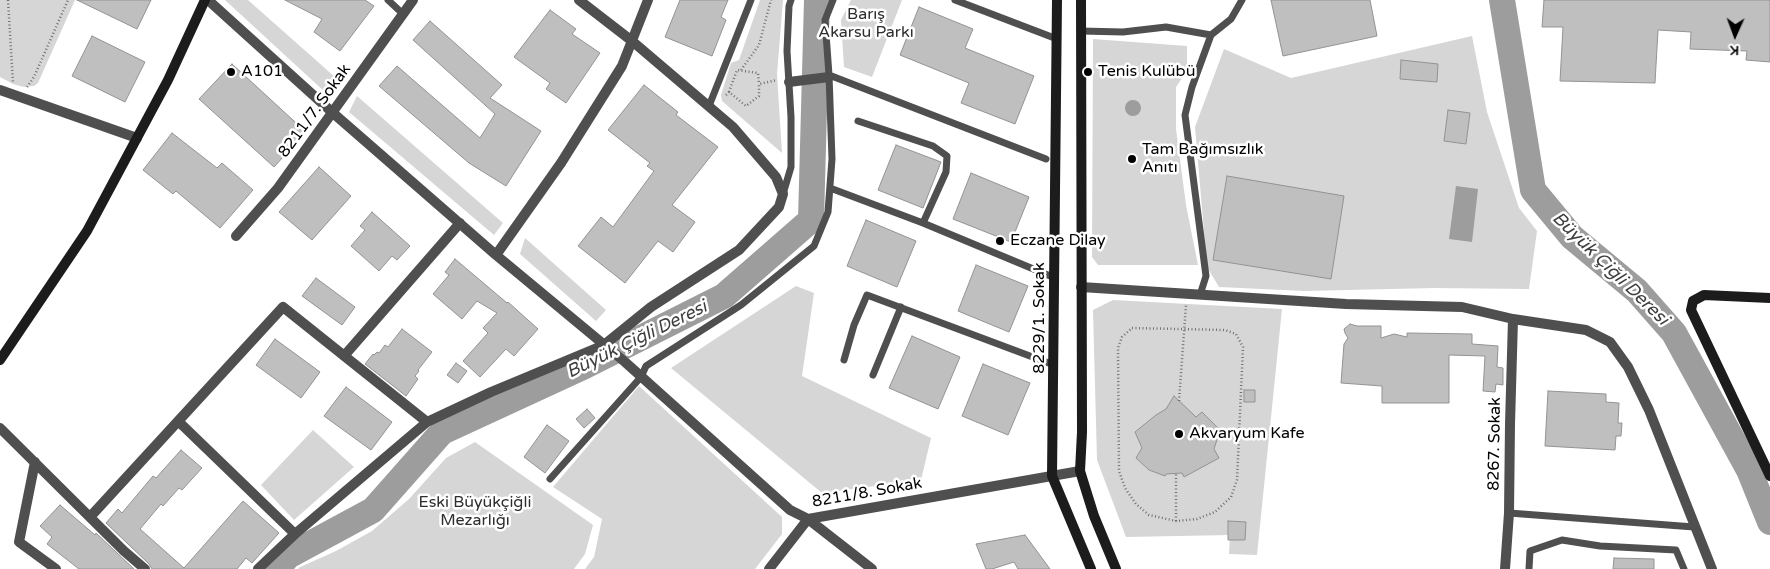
<!DOCTYPE html>
<meta charset="utf-8">
<style>
body{margin:0}
#map{position:relative;width:1770px;height:569px;overflow:hidden;background:#fff;font-family:"Varela Round",sans-serif}
canvas{display:block}
.north{position:absolute;left:1710px;top:10px;width:50px;height:50px;-webkit-text-stroke:4px #fff;paint-order:stroke;rotate:182deg;font-size:14px;font-weight:700;line-height:20px;text-align:center;color:#000}
.north::after{content:'';display:block;margin:auto;width:18px;height:22px;background:#000;clip-path:polygon(50% 0,100% 100%,50% 72%,0 100%)}
</style>
<div id="map">
<canvas width="1770" height="569"></canvas>
<div class="north">K</div>
</div>
<script>
const context = document.querySelector('canvas').getContext('2d');
context.lineJoin = 'round';
function fill(path, color) { context.fillStyle = color; context.fill(path, 'evenodd'); }
const shape = rows => new Path2D(rows.map(r => 'M' + r).join(''));
function stroke(path, color, width, dash) { context.strokeStyle = color; context.lineWidth = width; context.lineCap = dash ? 'butt' : 'round'; context.setLineDash(dash || []); context.stroke(path); }
function drawText(font, color, halo, rows, align = 'center') {
  context.font = font + ' "Varela Round",sans-serif'; context.lineWidth = 5; context.setLineDash([]); context.textBaseline = 'middle'; context.strokeStyle = halo; context.fillStyle = color; for (const [text, x, y, turn = 0] of rows) {
    context.save(); context.translate(x, y); context.rotate((+turn || 0) * Math.PI / 180); context.textAlign = isNaN(turn) ? turn : align; if (halo) context.strokeText(text, 0, 0); context.fillText(text, 0, 0); context.restore();
  }
}
fill(shape([
 [0,0,75,0,38,83,34,86,24,87,13,84,0,77],
 [225,0,248,0,336,78,326,93],
 [760,0,783,0,777,74,782,153,722,101,721,95,731,63,739,60],
 [851,0,902,0,872,77,844,67,841,20],
 [1472,36,1487,112,1519,208,1537,231,1529,289,1434,288,1304,291,1219,287,1207,267,1195,127,1224,49,1291,78],
 [1093,39,1187,46,1187,71,1176,87,1176,129,1186,205,1198,265,1098,265,1092,257],
 [357,96,503,223,494,235,349,112],
 [525,238,606,310,596,321,520,254],
 [796,286,814,293,802,376,931,438,921,480,822,493,671,368],
 [1113,300,1282,309,1257,555,1229,554,1230,535,1126,537,1097,460,1093,310],
 [639,386,782,517,782,534,755,569,585,569,594,557,602,519,553,487],
 [313,430,354,467,294,520,261,485],
 [475,442,593,525,585,554,574,569,299,569,298,568,336,551,372,531,409,499,446,458]
]), '#d6d6d6');
fill(shape([
 '1125 108a8 8 0 1 1 16 0a8 8 0 1 1-16 0Z',
 [1456,186,1478,189,1472,242,1449,239]
]), '#9d9d9d');
stroke(shape([
 [1502,0,1533,190,1572,237,1637,291,1674,333,1749,470,1770,522],
 [277,569,288,556,373,510,442,432,585,366,724,296,811,220,817,0]
]), '#9d9d9d', 26);
const building = shape([
 [77,0,151,0,137,29,77,0],
 [285,0,365,0,374,6,340,51,314,32,322,19,285,0],
 [680,0,728,0,721,17,726,20,712,56,665,37,680,0],
 [1271,0,1370,0,1377,36,1283,56,1271,0],
 [1544,0,1770,0,1770,62,1746,60,1747,51,1690,49,1691,32,1658,30,1655,83,1560,81,1563,27,1542,27,1544,0],
 [919,7,973,29,965,48,1034,76,1015,124,961,103,969,83,900,55,919,7],
 [550,10,576,29,572,34,600,53,566,103,546,89,550,83,514,57,550,10],
 [430,21,502,85,490,98,541,131,506,186,469,163,379,86,397,66,480,138,495,114,413,40,430,21],
 [92,36,145,62,125,102,72,76,92,36],
 [1401,60,1438,64,1437,82,1400,79,1401,60],
 [232,64,306,132,274,167,199,99,232,64],
 [644,85,678,112,676,115,718,147,672,205,695,222,673,252,658,241,625,283,578,246,601,217,613,227,654,171,647,166,650,163,608,130,644,85],
 [1448,110,1470,113,1466,144,1444,141,1448,110],
 [172,133,217,168,222,163,253,190,220,228,176,191,173,194,143,170,172,133],
 [896,145,941,162,923,208,878,190,896,145],
 [319,167,351,196,312,240,279,212,319,167],
 [971,173,1029,197,1011,242,953,219,971,173],
 [1227,176,1344,196,1331,279,1213,260,1227,176],
 [372,212,410,246,397,260,392,256,379,271,351,246,365,230,360,226,372,212],
 [866,220,916,241,897,287,847,266,866,220],
 [455,259,507,303,508,302,538,329,514,356,506,349,480,377,463,361,488,333,483,328,497,313,477,301,462,319,433,294,449,275,445,272,455,259],
 [976,265,1028,286,1009,332,958,311,976,265],
 [316,278,355,307,342,325,302,296,316,278],
 [1350,324,1357,326,1381,326,1381,338,1394,334,1407,337,1407,333,1472,334,1472,344,1498,346,1497,367,1503,368,1503,385,1496,384,1495,392,1483,391,1485,356,1449,355,1449,403,1382,403,1382,386,1341,383,1344,344,1348,338,1345,333,1344,329,1350,324],
 [402,329,432,352,418,370,419,371,415,376,418,379,406,396,365,364,373,354,374,355,377,352,379,353,385,345,388,347,402,329],
 [912,336,960,357,938,409,889,388,912,336],
 [275,339,320,372,301,398,256,365,275,339],
 [456,363,467,371,458,383,447,375,456,363],
 [983,364,1030,383,1008,435,962,416,983,364],
 [346,387,392,422,371,450,324,416,346,387],
 [1244,390,1255,390,1255,402,1244,402,1244,390],
 [1548,391,1606,394,1606,402,1619,403,1618,423,1622,423,1621,436,1616,436,1615,450,1545,446,1548,391],
 [1174,396,1196,417,1202,412,1220,430,1214,449,1219,458,1184,477,1182,473,1166,474,1165,476,1149,470,1136,458,1142,448,1135,432,1156,415,1166,409,1174,396],
 [587,409,595,418,584,428,576,419,587,409],
 [547,425,569,441,545,473,524,457,547,425],
 [181,450,202,468,182,490,179,488,163,506,161,504,140,529,184,568,243,501,279,533,252,563,246,558,237,569,152,569,149,564,106,523,118,509,122,513,153,476,156,478,181,450],
 [60,505,95,535,96,533,134,569,79,569,47,544,52,537,40,526,60,505],
 [1228,521,1246,522,1245,540,1228,540,1228,521],
 [1025,535,1050,569,1018,569,1014,562,992,569,986,569,976,544,1025,535],
 [1614,558,1654,559,1654,569,1613,569,1614,558]
]);
fill(building, '#bfbfbf');
stroke(building, '#939393', 1);
stroke(shape([
 [8,0,13,83],
 [741,70,759,45,771,0],
 [27,87,34,77,68,0],
 [729,92,737,70,758,73,759,84],
 [726,95,729,92,746,106,759,96,759,84,777,80],
 [1132,328,1225,330,1236,334,1243,347,1237,480,1231,497,1215,512,1197,519,1176,521,1149,515,1136,504,1125,488,1119,471,1118,348,1122,337,1132,328],
 [1179,401,1186,305],
 [1176,521,1176,474]
]), '#717171', 2.5, [1, 2.5]);
stroke(shape([
 [388,0,403,14],
 [955,0,1057,39],
 [1081,31,1123,32,1166,27,1211,35,1192,87,1185,115,1206,276,1200,295],
 [1211,35,1231,19,1242,0],
 [829,75,1046,159],
 [709,106,751,0],
 [858,121,933,146,947,156,946,172,923,223],
 [830,188,923,223,1055,278],
 [783,194,791,167,791,117,787,51,789,6,791,0],
 [844,360,854,325,867,295,1054,365],
 [873,375,901,307],
 [550,479,641,377,646,366,741,305,814,246,828,212,832,159,829,75,825,20,833,0],
 [1509,513,1694,527],
 [1529,569,1530,551,1562,540,1600,546,1676,550,1684,569]
]), '#4f4f4f', 7);
stroke(shape([
 [208,0,333,113,496,255,625,362,790,510,808,519,872,569],
 [789,82,829,77],
 [0,90,137,138],
 [236,236,278,188,413,0],
 [496,255,561,163,622,66,648,0],
 [1081,287,1346,304,1462,307,1513,319,1586,330,1610,342,1628,367,1649,410,1712,569],
 [344,356,460,223],
 [178,421,295,534],
 [0,428,124,551,145,569],
 [35,462,19,542,56,569],
 [90,517,283,307,427,422],
 [808,519,1080,471],
 [258,569,295,534,427,422,491,392,604,345,651,307,739,250,779,207,783,194,776,177,733,127,632,41,579,0],
 [769,569,808,519],
 [1505,569,1509,513,1510,424,1513,319]
]), '#4f4f4f', 10);
stroke(shape([
 [1057,0,1052,476,1091,569],
 [1081,0,1082,432,1080,471,1094,516,1116,569],
 [1770,298,1704,295,1693,301,1691,310,1770,476],
 [0,360,87,231,168,80,205,0]
]), '#1c1c1c', 10);
for (const [x, y, r, color] of [
 [231,72,5,"#000"],
 [1088,72,5,"#000"],
 [1132,159,5,"#000"],
 [1000,241,5,"#000"],
 [1179,434,5,"#000"]
]) { const dot = new Path2D(); dot.arc(x, y, r, 0, 2 * Math.PI); context.fillStyle = color; context.fill(dot); stroke(dot, '#fff', 2); }
drawText('16px', '#2d2d2d', '#fff', [
 ["Barış",866,15],
 ["Akarsu Parkı",866,33],
 ["Eski Büyükçiğli",475,503],
 ["Mezarlığı",475,521]
]);
drawText('16px', '#000', '#fff', [
 ["A101",241,72],
 ["Tenis Kulübü",1098,72],
 ["Tam Bağımsızlık",1142,150],
 ["Anıtı",1142,168],
 ["Eczane Dilay",1010,241],
 ["Akvaryum Kafe",1189,434]
], 'left');
drawText('16px', '#000', '#fff', [
 ["8211/7. Sokak",315,111,-54],
 ["8229/1. Sokak",1040,318,-90],
 ["8267. Sokak",1495,444,-89],
 ["8211/8. Sokak",867,493,-10]
]);
drawText('italic 18px', '#3e3e3e', '#fff', [
 ["Büyük Çiğli Deresi",1610,269,44],
 ["Büyük Çiğli Deresi",637,340,-26]
]);
</script>
